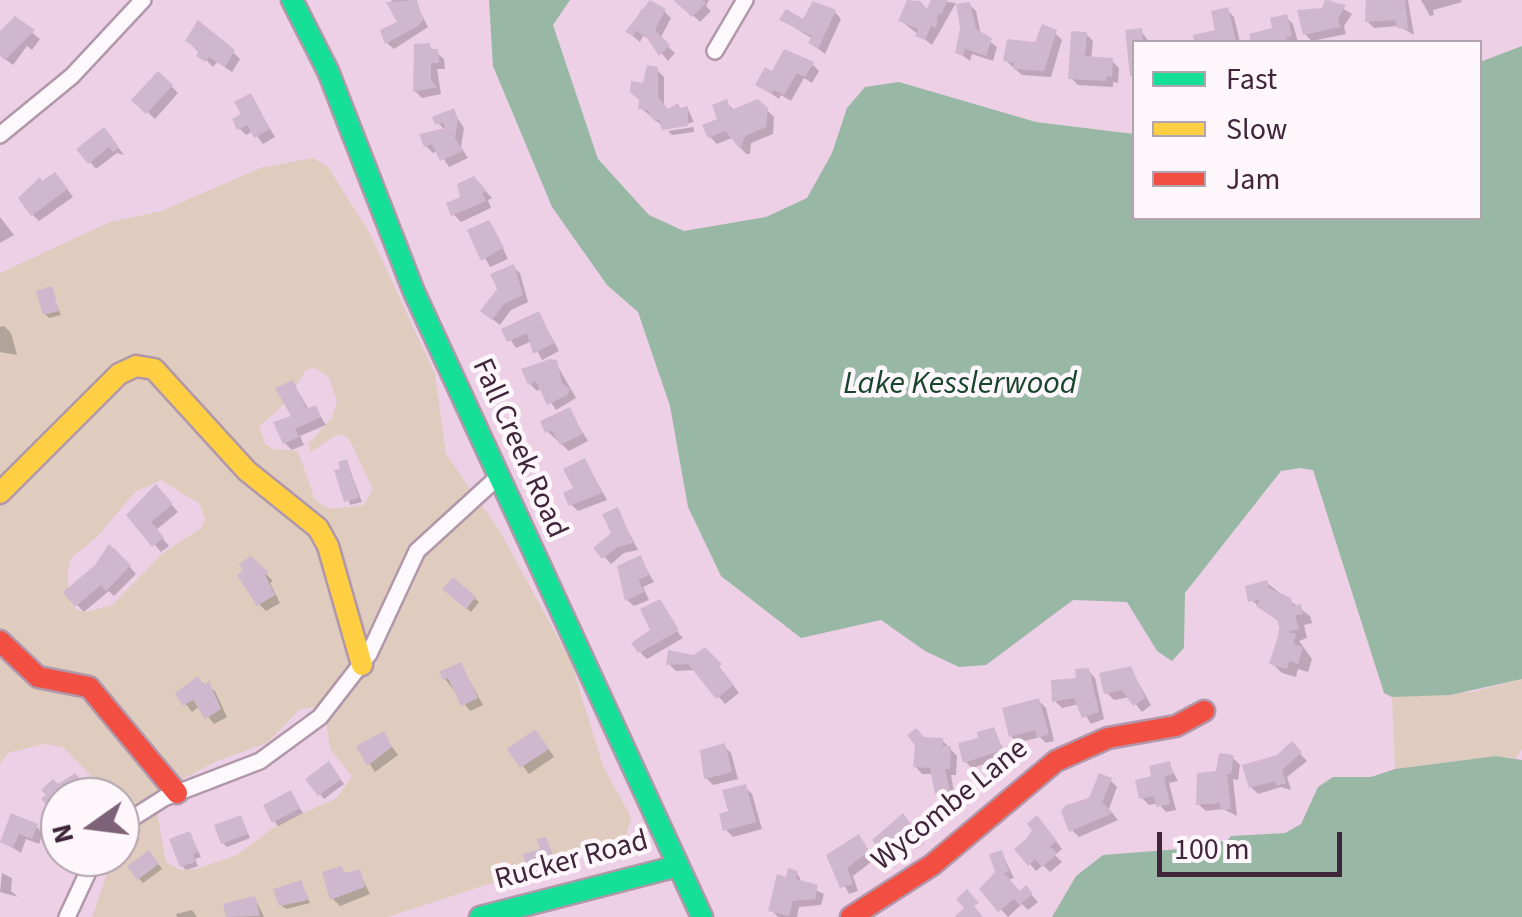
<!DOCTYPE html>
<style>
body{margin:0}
#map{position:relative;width:1522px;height:917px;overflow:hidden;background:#eed0e6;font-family:"Source Sans 3",sans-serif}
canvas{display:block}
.legend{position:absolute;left:1132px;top:40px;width:350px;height:180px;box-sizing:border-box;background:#fdf6fb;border:2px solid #b2a3ae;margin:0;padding:12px 18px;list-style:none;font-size:30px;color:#41263b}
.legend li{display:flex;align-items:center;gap:20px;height:50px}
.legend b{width:50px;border:2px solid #b2a3ae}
.north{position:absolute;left:40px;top:777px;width:100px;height:100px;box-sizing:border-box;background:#fdf6fb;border:2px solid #b2a3ae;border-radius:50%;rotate:256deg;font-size:28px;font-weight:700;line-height:40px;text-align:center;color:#41263b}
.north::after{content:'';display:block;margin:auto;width:35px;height:45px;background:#7e6277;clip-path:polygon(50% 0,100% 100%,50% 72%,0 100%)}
.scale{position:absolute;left:1157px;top:832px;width:185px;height:45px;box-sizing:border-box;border:5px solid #41263b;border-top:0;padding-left:12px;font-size:30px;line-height:35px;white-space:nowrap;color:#41263b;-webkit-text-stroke:8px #fdf6fb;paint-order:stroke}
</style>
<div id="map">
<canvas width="1522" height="917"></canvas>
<ul class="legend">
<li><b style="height:12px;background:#16e098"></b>Fast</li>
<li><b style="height:12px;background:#ffcf43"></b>Slow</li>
<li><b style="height:12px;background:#f24e42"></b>Jam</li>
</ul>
<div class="north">N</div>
<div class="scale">100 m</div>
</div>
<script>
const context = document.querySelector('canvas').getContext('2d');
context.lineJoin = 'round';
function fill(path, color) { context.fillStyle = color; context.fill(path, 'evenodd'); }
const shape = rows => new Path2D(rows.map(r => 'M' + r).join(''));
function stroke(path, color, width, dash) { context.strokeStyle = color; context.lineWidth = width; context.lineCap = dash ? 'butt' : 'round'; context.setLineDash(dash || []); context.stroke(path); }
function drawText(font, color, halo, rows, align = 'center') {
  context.font = font + ' "Source Sans 3",sans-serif'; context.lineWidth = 9; context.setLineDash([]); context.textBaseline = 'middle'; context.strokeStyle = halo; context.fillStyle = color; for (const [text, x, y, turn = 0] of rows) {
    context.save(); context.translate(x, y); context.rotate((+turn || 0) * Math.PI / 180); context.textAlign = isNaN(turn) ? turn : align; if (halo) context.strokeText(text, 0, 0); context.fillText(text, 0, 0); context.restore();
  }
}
fill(shape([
 [313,158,328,167,369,232,435,374,446,454,501,533,571,662,603,766,631,817,626,835,595,850,387,917,92,917,113,857,120,857,120,797,112,797,63,747,44,744,8,753,0,764,0,273,110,222,162,211,260,168],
 [315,368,329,377,337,401,332,418,308,444,311,452,333,437,342,434,349,439,373,489,364,505,330,509,315,500,298,451,273,449,265,444,259,427,286,402,306,370],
 [161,480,200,504,205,520,201,528,163,553,112,605,86,612,77,610,71,603,67,576,71,558,98,536,135,492],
 [318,707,325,713,330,749,352,776,337,798,279,824,237,855,196,869,180,870,166,862,156,806,168,787,217,761,267,743,300,709],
 [1522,679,1522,749,1516,758,1496,756,1395,769,1392,697,1473,692]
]), '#dfccbe');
fill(shape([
 [489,0,570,0,553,25,598,159,649,215,684,231,766,217,807,198,832,153,847,108,865,87,899,82,1036,122,1134,134,1134,218,1480,218,1480,62,1522,46,1522,679,1450,695,1392,697,1384,693,1313,470,1300,468,1281,471,1185,593,1184,648,1172,661,1157,651,1127,602,1073,600,986,665,959,667,925,651,881,620,801,638,721,576,688,507,670,406,638,312,607,285,552,207,493,66],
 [1496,756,1522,760,1522,917,1052,917,1076,876,1103,855,1193,848,1196,844,1227,841,1231,836,1285,833,1301,824,1318,787,1333,777,1371,777,1395,769]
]), '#98b8a5');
fill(shape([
 [393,0,414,0,428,27,394,49,387,43,401,23,389,3],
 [677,0,709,0,706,6,711,11,700,22],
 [933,0,956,3,932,45,901,21,928,12],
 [1329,0,1352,14,1344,26,1346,34,1312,41,1305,34,1300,12,1326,10],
 [1369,0,1408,0,1414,35,1399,26,1374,28,1367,21],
 [1421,0,1461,0,1462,2,1433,10,1434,15,1430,16],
 [969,4,976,11,981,35,997,47,993,61,972,54,970,61,958,52],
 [642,9,664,11,671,18,660,39,675,53,668,61,652,41,643,36,640,42,628,32],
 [1227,10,1234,17,1240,42,1197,42,1196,37,1218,32],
 [835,12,841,19,825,54,811,43,813,39,782,20,804,22],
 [1286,17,1293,24,1298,42,1252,42,1252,35,1275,30],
 [16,19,40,39,32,50,27,46,13,65,0,55,0,41],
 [1141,31,1149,42,1134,42,1134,77,1128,32],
 [1055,33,1062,40,1051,77,1022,75,1005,60],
 [1086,34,1093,41,1091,59,1112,61,1119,68,1118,83,1113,82,1113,87,1078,85,1071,78],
 [188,41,233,52,240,59,232,72,217,62,213,67],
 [429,46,444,59,445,69,437,69,441,94,422,98,415,91],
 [812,64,819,71,812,83,804,78,791,101,781,95,779,99,758,84,773,74],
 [657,70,664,77,664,108,668,112,688,109,694,122,666,129,641,108,645,86],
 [159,74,178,93,155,119,135,100],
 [250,96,275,137,263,144,253,131,246,135,239,128],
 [726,102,733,109,766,109,774,117,773,134,751,143,750,154,746,154,732,138,717,144,710,137],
 [453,111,464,128,461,147,468,158,449,167,438,151,433,153,426,146,445,130,438,123],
 [694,127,694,132,672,135,668,131],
 [111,138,124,155,117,153,96,169,90,162],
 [62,182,73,197,39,221,33,215,43,184],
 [481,186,492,198,488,200,491,208,461,222,454,215,463,198],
 [0,217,14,235,0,243],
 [492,225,508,259,490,267,470,231],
 [513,267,520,273,528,302,511,310,500,325,491,318],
 [51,289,61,315,49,318,45,314],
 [539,314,559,351,542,360,532,341,516,348,504,330],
 [4,326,11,333,17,355,0,352,0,327],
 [556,363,576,398,556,410,542,388,537,391,530,384],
 [293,383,309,410,315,408,326,425,300,436,304,445,292,450,285,443,293,415],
 [569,410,588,441,569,451,548,432],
 [585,461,607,500,578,511,571,504],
 [347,462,362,502,350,505,343,470],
 [163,495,178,512,156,530,169,546,161,552,130,516],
 [617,510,638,550,624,553,611,564,597,549,614,534],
 [114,548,136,574,114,596,109,591,84,612,77,605,105,552],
 [640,558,654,582,643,587,649,600,634,606,627,600],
 [251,559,273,581,270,583,280,603,266,611,259,604],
 [453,580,479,602,471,612,446,589],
 [1267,583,1310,616,1312,623,1304,625,1307,638,1299,641,1312,659,1308,672,1298,669,1296,677,1282,673,1272,663,1281,623,1251,600],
 [677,631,683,638,647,659,640,652],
 [712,657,739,693,725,704,696,670,676,671,669,664],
 [461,665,483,705,470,711,445,679],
 [1130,668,1151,705,1142,712,1130,697,1114,700,1107,693],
 [1088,670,1095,678,1104,719,1091,724,1079,704,1062,708,1055,701],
 [198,680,215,691,227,717,214,724,200,706,192,712,178,694],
 [1039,701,1046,708,1054,741,1046,743,1040,737,1018,743,1011,736],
 [993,730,1008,757,972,768,965,761],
 [383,734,398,755,375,772,359,747],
 [542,739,554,757,529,774,510,749],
 [924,739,942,740,957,756,956,775,951,775,955,798,945,800,938,793,934,774,922,774,915,766],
 [1292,745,1307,761,1287,777,1291,790,1281,787,1258,794,1251,787],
 [724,746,731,753,738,779,713,785,706,778],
 [1233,758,1240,765,1238,780,1233,779,1237,816,1223,809,1206,811,1198,804],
 [1169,764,1178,781,1169,783,1176,810,1166,812,1158,803,1149,805,1142,798],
 [333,769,344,784,324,799,309,780],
 [75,776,90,792,85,797,60,797,60,816,45,799],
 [1110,780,1117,787,1109,809,1118,820,1079,837,1072,830],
 [745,787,752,794,762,829,733,837,726,830],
 [290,793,303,813,278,826,274,821],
 [241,818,250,838,227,847,223,843],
 [909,823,924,843,916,849,911,844,891,858,876,841],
 [1044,825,1062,849,1055,855,1062,862,1050,872,1043,865,1036,871,1030,864],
 [36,826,43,833,39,844,26,839,21,853,2,841],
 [190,834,201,857,195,859,198,866,186,870,182,866],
 [858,837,875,859,853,876,858,891,849,894,829,856],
 [545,839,559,869,535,876,530,871],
 [1002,853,1014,878,1008,880,1020,894,1026,889,1038,902,1028,910,1022,904,1008,917,982,889,997,873],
 [153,857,162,869,143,883,130,867],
 [341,869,347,875,359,872,370,894,340,906,333,899],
 [2,873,12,878,11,891,18,897,0,892],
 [797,873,803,884,824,894,821,905,799,907,797,917,778,917,771,910,787,880],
 [301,883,310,903,286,909,281,905],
 [255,899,264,917,228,917,226,906],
 [192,910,197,917,177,917,176,914]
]), '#0003');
fill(shape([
 [417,0,423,20,418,26,385,44,380,30,397,22,386,2],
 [650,0,666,9,655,30,670,45,659,56,647,38,636,31,633,36,625,32],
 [673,0,702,0,706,3,692,17],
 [907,0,920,1,927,9,931,0,948,0,941,15,938,13,936,28,931,26,925,40,915,36,918,29,898,21],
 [1325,0,1346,5,1338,18,1340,27,1303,35,1297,10,1322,8],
 [1366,0,1405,0,1408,29,1397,28,1395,20,1365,22],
 [813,1,836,10,818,49,808,43,812,36,779,20,786,9,803,19],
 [970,2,976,29,992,38,986,56,965,49,963,56,955,53,960,28,956,4],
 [1228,7,1236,42,1194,42,1193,35,1215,30,1211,11],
 [1287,14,1292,36,1286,37,1287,42,1251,42,1249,34,1272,28,1270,18],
 [15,16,35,30,5,60,0,56,0,31],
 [198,20,235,50,225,67,209,57,205,62,196,56,199,50,185,41],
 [1042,24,1057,30,1044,71,1013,69,1014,63,1003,61,1007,39,1035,42],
 [1142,28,1143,42,1134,42,1134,76,1130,76,1125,30],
 [1071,31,1087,32,1085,56,1113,58,1112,77,1107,76,1106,81,1068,79],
 [430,43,430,49,438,49,439,63,431,63,431,80,437,87,413,92,414,44],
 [784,49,814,62,805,77,797,73,784,95,774,90,771,94,755,85,765,67,772,71],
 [647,65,658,67,658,97,668,109,678,103,680,108,688,106,688,126,662,130,659,118,655,122,647,110,638,109,639,100,630,92,631,81,643,83],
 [158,71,173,85,146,114,131,100],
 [251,93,270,129,254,138,247,125,237,130,232,119,241,114,234,102],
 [727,99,731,110,758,99,768,108,766,127,745,136,740,149,725,131,708,138,702,125,717,119,712,105],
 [454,108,458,120,455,138,463,151,440,161,432,144,424,147,419,134,445,128,443,122,435,125,432,117],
 [104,127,119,147,113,152,109,147,88,164,76,149],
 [55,172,68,189,31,216,18,198,40,177,42,181],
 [474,176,487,191,482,193,486,201,451,216,446,203,460,197,457,184],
 [489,220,504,247,481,261,467,230],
 [514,264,523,295,504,304,492,320,480,311,497,289,490,274],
 [52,286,59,311,43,315,36,291],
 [539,311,554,343,533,354,527,333,507,342,501,329],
 [550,359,557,360,562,383,570,389,567,395,547,405,536,381,528,385,521,369],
 [293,380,306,409,316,405,321,417,295,429,299,437,283,444,273,422,291,416,275,388],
 [570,407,583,434,560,445,552,430,545,433,540,421],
 [585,458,602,493,569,506,563,493,573,488,563,469],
 [347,459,359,498,344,502,334,470,340,469,338,462],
 [156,484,173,504,151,522,164,537,152,547,126,515],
 [618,507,633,543,617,547,602,559,593,548,611,533,602,514],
 [109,544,131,565,106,591,101,585,75,607,63,592,95,565],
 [641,555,649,575,638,580,644,592,625,601,617,566],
 [251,556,269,573,265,575,275,595,257,606,237,575,243,571,239,564],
 [453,577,476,597,466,609,442,589],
 [1267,580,1269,588,1291,598,1293,606,1301,604,1303,614,1295,615,1299,629,1287,632,1296,634,1293,644,1303,647,1298,664,1289,661,1287,669,1269,664,1280,630,1277,620,1256,606,1260,600,1248,602,1245,586],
 [660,599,679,630,638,653,631,643,650,630,640,609],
 [705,647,722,664,719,667,734,685,716,699,688,664,666,665,668,650,694,655],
 [461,662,478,698,461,706,448,678,443,680,439,672],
 [1131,666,1145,698,1133,706,1122,690,1104,694,1099,673],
 [1089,668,1099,712,1082,718,1074,698,1052,702,1051,680,1076,678,1075,669],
 [198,676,203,685,209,681,221,709,205,719,193,700,183,706,175,693],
 [1039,698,1049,734,1037,738,1035,730,1009,737,1002,708],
 [994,727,1003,750,963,763,958,743,978,738,977,732],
 [916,728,924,737,943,738,943,746,951,746,950,769,945,769,950,791,935,794,930,768,913,767,915,745,907,735],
 [535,729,549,749,520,768,507,749],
 [384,731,392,747,367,766,356,746],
 [1292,741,1302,752,1282,770,1286,783,1276,786,1275,781,1249,788,1242,765,1277,755],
 [725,743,732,772,704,779,700,750],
 [1219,753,1234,755,1231,774,1227,774,1231,809,1221,810,1220,803,1196,805,1197,773,1216,771],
 [329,761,341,779,318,796,305,779],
 [1170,761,1173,774,1164,777,1170,804,1156,807,1154,796,1139,799,1135,780,1151,776,1149,766],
 [75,773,85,784,71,797,60,797,60,807,54,813,41,799,46,795,41,790,53,779,58,784],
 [1099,773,1112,778,1102,802,1113,813,1069,832,1061,811,1066,805,1089,798],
 [746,784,756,822,723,831,719,814,728,811,722,790],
 [291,790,300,808,272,823,263,805],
 [11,813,38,824,32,839,19,834,13,848,0,842],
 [903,813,919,835,907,843,903,838,882,853,872,840],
 [241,815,248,834,221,844,214,825],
 [1037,815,1057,841,1050,846,1057,854,1042,867,1035,859,1028,866,1014,849,1027,838,1032,830,1027,824],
 [190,831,198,852,193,854,195,862,180,867,169,839],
 [859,834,869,851,847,868,853,884,840,888,826,855],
 [546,837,557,865,528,873,523,854,540,849,537,839],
 [149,850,159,864,137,880,127,866],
 [1002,850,1009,872,1004,873,1020,891,1026,885,1033,894,1019,905,1014,899,998,912,979,889,995,872,989,854],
 [342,866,344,873,360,869,365,887,330,900,322,872],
 [788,868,798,871,796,879,818,885,815,899,793,901,789,916,768,911,777,874,786,877],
 [301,880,308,900,279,906,273,889],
 [967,889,979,903,974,906,983,917,954,917,964,908,956,899],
 [255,896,260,916,226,917,223,904]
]), '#cfb8ce');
const street = shape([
 [715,51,745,0],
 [0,135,72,76,143,0],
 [120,826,164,798,260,761,320,717,369,654,417,551,498,477],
 [67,917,95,857]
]);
const fast = shape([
 [292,0,328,71,414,292,702,917],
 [480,917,678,866]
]);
const slow = shape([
 [0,493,119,374,136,366,154,369,247,471,318,528,328,546,362,665]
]);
const jam = shape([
 [0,641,38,677,89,687,177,793],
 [851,917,932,865,1056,761,1108,738,1176,726,1204,711]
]);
stroke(street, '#b197aa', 20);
stroke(fast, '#b197aa', 25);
stroke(slow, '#b197aa', 25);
stroke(jam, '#b197aa', 25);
stroke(street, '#fcf8fb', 15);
stroke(fast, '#16e098', 20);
stroke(slow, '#ffcf43', 20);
stroke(jam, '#f24e42', 20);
drawText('30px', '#41263b', '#fdf6fb', [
 ["Fall Creek Road",518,449,66],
 ["Wycombe Lane",951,806,-39],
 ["Rucker Road",572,862,-15]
]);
drawText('italic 32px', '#17452c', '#fdf6fb', [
 ["Lake Kesslerwood",960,386]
]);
</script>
